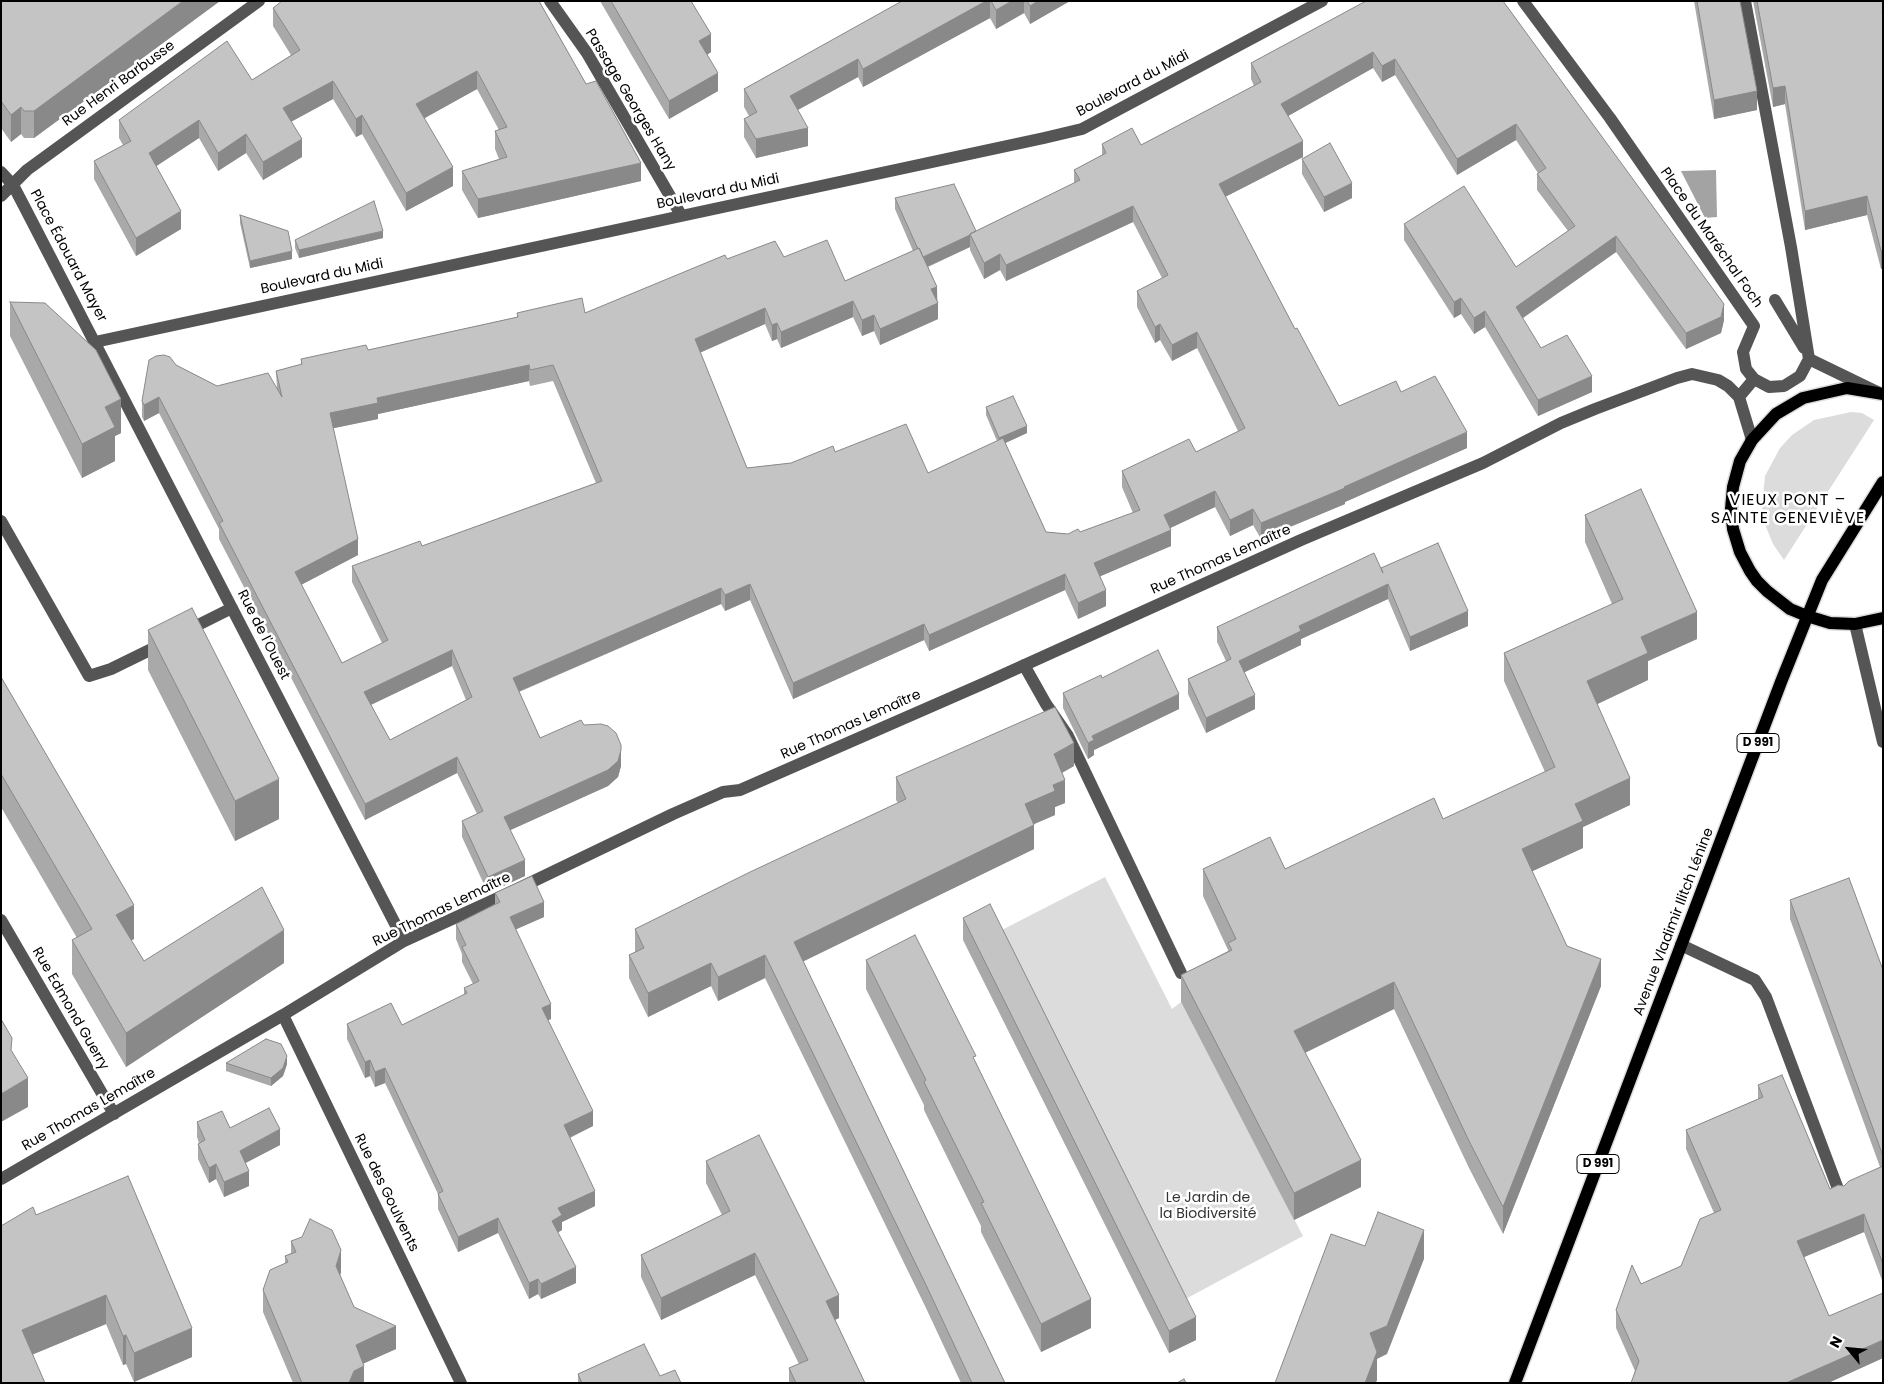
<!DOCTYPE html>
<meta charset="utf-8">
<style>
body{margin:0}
#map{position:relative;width:1884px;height:1384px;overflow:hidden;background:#fff;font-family:Poppins,sans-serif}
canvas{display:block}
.frame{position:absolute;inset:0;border:2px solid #000;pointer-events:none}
.north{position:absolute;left:1824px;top:1324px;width:50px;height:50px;-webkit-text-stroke:4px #fff;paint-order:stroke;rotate:298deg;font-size:14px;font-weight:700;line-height:20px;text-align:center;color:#000}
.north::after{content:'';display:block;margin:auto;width:18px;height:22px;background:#000;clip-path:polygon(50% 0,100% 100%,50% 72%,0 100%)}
</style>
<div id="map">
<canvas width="1884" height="1384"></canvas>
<div class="frame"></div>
<div class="north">N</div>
</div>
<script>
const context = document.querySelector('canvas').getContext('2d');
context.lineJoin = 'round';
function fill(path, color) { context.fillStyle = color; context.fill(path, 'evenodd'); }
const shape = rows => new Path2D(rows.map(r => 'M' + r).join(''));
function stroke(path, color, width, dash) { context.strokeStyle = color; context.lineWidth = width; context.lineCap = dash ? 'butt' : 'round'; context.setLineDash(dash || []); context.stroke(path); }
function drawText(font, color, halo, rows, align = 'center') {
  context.font = font + ' Poppins,sans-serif'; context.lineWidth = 5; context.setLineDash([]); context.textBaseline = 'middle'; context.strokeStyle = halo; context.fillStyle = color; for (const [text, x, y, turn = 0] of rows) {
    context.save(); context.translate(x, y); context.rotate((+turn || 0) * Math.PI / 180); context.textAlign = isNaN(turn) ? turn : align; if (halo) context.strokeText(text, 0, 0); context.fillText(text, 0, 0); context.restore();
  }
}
fill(shape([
 [1851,412,1862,413,1874,420,1784,560,1773,544,1764,522,1762,506,1765,476,1780,448,1792,435,1814,420],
 [1105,877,1172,1009,1181,1002,1303,1236,1178,1303,994,934]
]), '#dcdcdc');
fill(shape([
 [1716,170,1717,217,1705,218,1681,171]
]), '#a3a3a3');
const major = shape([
 [1883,394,1847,388,1803,398,1776,414,1752,440,1740,461,1733,487,1731,509,1733,529,1740,552,1750,571,1757,581,1767,591,1790,609,1807,616,1830,623,1855,624,1883,618],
 [1515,1383,1781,682,1822,580,1883,482]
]);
stroke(major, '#dbdbdb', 15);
stroke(shape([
 [550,1,587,53,681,215],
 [1523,1,1610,118,1754,326,1743,352,1746,369,1754,379,1769,387,1784,386,1800,376,1809,359],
 [1745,1,1791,247,1809,359],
 [1,172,13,185,24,206,404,941],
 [1,196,27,170,259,1],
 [1775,300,1804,348],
 [95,342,1044,138,1082,129,1322,1],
 [1809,359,1877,392],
 [1752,440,1739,397,1754,379],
 [1,521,89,676,111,669,162,644],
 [1855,624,1883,742],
 [186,631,232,608],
 [1024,665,1046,704,1068,736,1181,973],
 [1,920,114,1114],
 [1681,945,1755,980,1766,997,1841,1197],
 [283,1015,461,1383],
 [1,1179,283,1015,404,941,511,892,673,814,723,792,740,790,987,682,1301,540,1483,463,1561,423,1595,409,1677,378,1692,374,1718,380,1728,386,1739,397]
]), '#555', 12);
stroke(major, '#000', 12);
fill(shape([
 [1,1,220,1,34,138,24,138,21,134,11,142,1,128],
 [539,1,641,181,478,218,462,190,462,171,499,159,495,149,495,131,499,130,477,89,424,118,453,186,406,211,362,134,356,137,333,99,291,122,302,157,263,180,246,153,218,171,199,138,156,166,181,229,136,256,94,179,94,161,123,145,119,138,119,120,252,80,291,55,273,26,273,8],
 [600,1,691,1,711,52,707,55,718,91,669,119],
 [899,1,1070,1,1030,24,1024,13,996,29,990,18,863,87,858,77,798,110,808,146,756,158,744,137,744,119,749,116,744,107,744,89,900,3],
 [1503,1,1724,320,1721,333,1686,349,1616,252,1522,318,1541,348,1592,392,1538,416,1485,327,1474,334,1461,314,1454,318,1404,240,1404,224,1516,267,1568,231,1537,190,1537,174,1538,173,1516,140,1457,175,1395,75,1382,82,1373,68,1288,116,1303,157,1225,197,1295,329,1339,406,1401,392,1467,448,1345,502,1345,504,1261,539,1253,525,1230,536,1215,507,1170,528,1171,546,1100,576,1106,606,1078,619,1065,590,929,651,924,640,793,699,750,600,725,611,721,604,519,692,540,738,584,725,621,766,618,777,608,786,510,830,525,876,488,893,462,837,462,821,477,814,457,773,365,820,219,539,219,529,159,413,144,421,142,417,142,401,176,365,217,386,277,388,276,371,301,365,301,359,368,350,517,317,517,313,585,313,727,259,784,257,845,281,913,251,895,209,895,198,976,231,1074,183,1074,170,1102,155,1102,144,1141,145,1254,86,1251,79,1251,63],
 [1133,222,1162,278,1137,291,1137,307,1155,343,1160,340,1172,361,1197,348,1238,431,1196,452,1122,471,1122,487,1133,513,1080,532,1068,534,1046,532,1005,443,1027,433,986,407,986,415,997,441,928,473,835,452,791,463,747,468,700,352,765,324,772,341,777,339,781,348,853,317,862,336,874,331,880,345,938,319,937,287,928,267,970,247,970,250,984,279,1000,270,1006,281],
 [529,381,530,386,553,381,596,483,422,546,352,566,352,582,382,643,342,663,301,585,358,555,333,428,378,419,378,414],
 [452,666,466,700,390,740,371,705],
 [1694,1,1740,1,1757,110,1714,119],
 [1753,1,1883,1,1881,269,1867,215,1805,230,1785,104,1773,107],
 [1302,159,1352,198,1324,212,1302,174],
 [240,215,292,259,250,268,240,223],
 [383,238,299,258,295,248,295,240],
 [10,302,121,433,115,436,115,461,82,478,10,336],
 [1585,515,1697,639,1648,661,1648,680,1597,704,1630,805,1583,827,1583,848,1532,871,1567,946,1601,986,1503,1234,1469,1168,1394,1009,1305,1053,1361,1187,1294,1220,1181,1002,1181,975,1228,951,1228,950,1203,896,1203,869,1285,869,1443,819,1545,772,1504,681,1504,653,1612,604,1585,542],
 [1381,569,1468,626,1410,651,1388,599,1301,639,1301,645,1244,672,1255,709,1206,733,1188,694,1188,679,1226,661,1217,642,1217,627],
 [148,630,279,819,235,841,148,670],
 [1,677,134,939,131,940,144,961,284,963,126,1067,72,974,72,940,77,938,1,807],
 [1102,678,1179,709,1094,750,1094,755,1088,759,1063,708,1063,693],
 [1074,766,1062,773,1065,803,1055,807,1055,815,1034,824,1034,849,803,961,1005,1383,961,1383,926,1308,765,978,718,1001,711,986,648,1017,629,978,629,955,635,952,635,929,898,803,896,800,896,777],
 [495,893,544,917,516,929,551,1019,548,1020,593,1126,570,1138,595,1206,562,1222,562,1230,558,1232,576,1283,541,1299,538,1294,529,1299,498,1233,458,1252,438,1209,438,1194,385,1083,375,1087,370,1076,365,1078,347,1039,347,1024,402,1025,464,995,464,988,473,984,462,962,462,954,456,939,456,924,495,904],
 [1790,900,1883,970,1883,1283,1864,1232,1804,1257,1829,1316,1883,1358,1828,1383,1631,1383,1635,1371,1616,1328,1616,1310,1641,1284,1681,1266,1714,1213,1686,1149,1686,1130,1758,1099,1758,1085,1830,1189,1844,1186,1880,1167,1790,919],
 [963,918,1196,1340,1169,1353,963,940],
 [866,960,976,1063,1091,1328,1041,1352,981,1232,981,1226,924,1110,924,1105,866,989],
 [226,1063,287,1064,283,1076,271,1086,226,1071],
 [197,1122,230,1128,280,1145,245,1163,249,1186,224,1197,216,1179,209,1183,198,1159,198,1144,199,1143,197,1137],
 [706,1161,839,1318,835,1320,865,1383,789,1383,789,1368,799,1364,755,1275,661,1320,641,1277,641,1255,722,1215,706,1183],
 [36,1215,192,1357,134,1382,126,1364,123,1365,106,1324,33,1354,1,1383],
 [291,1241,341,1272,340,1276,354,1307,396,1349,363,1363,364,1383,293,1383,263,1312,263,1290,285,1263,285,1256,291,1253],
 [578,1374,660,1376,681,1383,578,1383]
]), '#a9a9a9');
fill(shape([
 [183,1,220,1,34,138,34,111],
 [986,1,990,1,990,18,863,87,863,69],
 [1012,1,1024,1,1024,13,996,29,996,10],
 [1038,1,1070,1,1030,24,1030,6],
 [711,34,711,52,699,60,699,41],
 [1373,52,1373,68,1281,120,1281,104],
 [858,59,858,77,790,114,790,96],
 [1395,59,1395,75,1382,82,1382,66],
 [477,71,477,89,416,123,416,104],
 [718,73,718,91,669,119,669,101],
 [333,81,333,99,283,126,283,108],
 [1785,86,1785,104,1773,107,1773,88],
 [1757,91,1757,110,1714,119,1714,100],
 [21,107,21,134,11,142,11,115],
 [362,115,362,134,356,137,356,119],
 [199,120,199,138,149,171,149,153],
 [1516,124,1516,140,1457,175,1457,159],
 [808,128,808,146,756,158,756,139],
 [246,134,246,153,218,171,218,153],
 [302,139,302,157,263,180,263,162],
 [1303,141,1303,157,1219,200,1219,184],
 [641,163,641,181,478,218,478,199],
 [453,167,453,186,406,211,406,193],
 [1352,183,1352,198,1324,212,1324,197],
 [1867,196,1867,215,1805,230,1805,211],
 [1133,206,1133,222,1006,281,1006,265],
 [181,211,181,229,136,256,136,238],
 [383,231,383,238,299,258,299,250],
 [970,235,970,247,922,269,922,258],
 [1616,236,1616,252,1516,323,1516,307],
 [1883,250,1883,269,1881,269,1881,251],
 [292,251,292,259,250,268,250,261],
 [1000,254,1000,270,984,279,984,263],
 [937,287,937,303,931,289],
 [1461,298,1461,314,1454,318,1454,302],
 [853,301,853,317,781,348,781,332],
 [938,303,938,319,880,345,880,329],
 [1724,304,1724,320,1721,333,1686,349,1686,333],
 [765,308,765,324,695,355,695,339],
 [1485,311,1485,327,1474,334,1474,318],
 [874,315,874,331,862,336,862,320],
 [777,323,777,339,772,341,772,325],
 [1160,324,1160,340,1155,343,1155,327],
 [1197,332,1197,348,1172,361,1172,345],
 [529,365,529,381,378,414,378,419,330,429,330,413,377,398],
 [1592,376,1592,392,1538,416,1538,400],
 [159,397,159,413,144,421,144,405],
 [121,399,121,433,115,436,115,461,82,478,82,444,105,407],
 [1027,426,1027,433,999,446,999,438],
 [1467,432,1467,448,1345,502,1345,504,1261,539,1261,523],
 [1215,491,1215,507,1164,531,1164,515],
 [1253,509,1253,525,1230,536,1230,520],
 [1171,530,1171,546,1094,579,1094,563],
 [358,539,358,555,295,588,295,572],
 [1065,574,1065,590,929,651,929,635],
 [750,584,750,600,725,611,725,595],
 [1388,584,1388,599,1301,639,1301,645,1239,675,1239,661,1299,626],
 [721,588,721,604,513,694,513,678],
 [1106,590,1106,606,1078,619,1078,603],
 [1468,611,1468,626,1410,651,1410,637],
 [1697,612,1697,639,1648,661,1648,680,1587,709,1587,681,1641,637],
 [924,624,924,640,793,699,793,683],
 [452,650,452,666,364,708,364,692],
 [1179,694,1179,709,1094,750,1094,755,1088,759,1088,743,1092,736],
 [1255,695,1255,709,1206,733,1206,718],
 [1074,743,1074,766,1054,777,1054,754],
 [621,750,621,766,618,777,608,786,504,833,504,817],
 [457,757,457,773,365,820,365,804],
 [1630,778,1630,805,1583,827,1583,848,1522,876,1522,849,1575,804],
 [279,779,279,819,235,841,235,801],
 [1065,780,1065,803,1055,807,1055,815,1025,828,1025,804,1053,785],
 [1034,825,1034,849,794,966,794,942],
 [525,860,525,876,488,893,488,877],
 [544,902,544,917,510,932,510,917],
 [134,905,134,939,116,949,116,915],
 [284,930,284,963,126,1067,126,1033],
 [765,955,765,978,718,1001,718,977],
 [1601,959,1601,986,1503,1234,1503,1207],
 [711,963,711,986,648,1017,648,993],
 [1394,982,1394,1009,1294,1058,1294,1031],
 [551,1004,551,1019,542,1023,542,1008],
 [287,1056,287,1064,283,1076,271,1086,271,1078],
 [370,1060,370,1076,365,1078,365,1062],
 [385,1068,385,1083,375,1087,375,1072],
 [28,1078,28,1107,1,1122,1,1094],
 [593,1111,593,1126,564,1140,564,1125],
 [280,1129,280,1145,240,1166,240,1151],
 [1361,1160,1361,1187,1294,1220,1294,1193],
 [216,1164,216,1179,209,1183,209,1168],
 [249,1171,249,1186,224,1197,224,1182],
 [595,1191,595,1206,562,1222,562,1230,552,1236,552,1221,558,1208],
 [1864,1214,1864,1232,1797,1260,1797,1241],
 [498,1218,498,1233,458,1252,458,1237],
 [1424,1230,1424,1259,1387,1354,1377,1359,1377,1380,1376,1383,1365,1383,1370,1333],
 [341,1250,341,1272,336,1288,336,1266],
 [755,1253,755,1275,661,1320,661,1298],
 [576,1267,576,1283,541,1299,541,1284],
 [538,1279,538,1294,529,1299,529,1283],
 [106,1295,106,1324,22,1359,22,1330],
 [839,1295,839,1318,826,1324,826,1301],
 [1091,1299,1091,1328,1041,1352,1041,1324],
 [1196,1317,1196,1340,1169,1353,1169,1331],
 [396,1326,396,1349,356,1367,356,1345],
 [192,1328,192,1357,134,1382,134,1353],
 [126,1335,126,1364,123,1365,123,1336],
 [1883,1340,1883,1358,1828,1383,1786,1383],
 [364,1366,364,1383,349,1383,354,1371]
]), '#898989');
const building = shape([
 [1,1,183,1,34,111,24,111,21,107,11,115,1,101,1,1],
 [282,1,539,1,586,84,596,81,641,163,478,199,462,171,507,157,495,131,507,127,477,71,416,104,453,167,406,193,362,115,356,119,333,81,283,108,302,139,263,162,246,134,218,153,199,120,149,153,181,211,136,238,94,161,131,141,119,120,227,41,252,80,300,50,273,8,282,1],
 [611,1,691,1,711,34,699,41,718,73,669,101,611,1],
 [902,1,986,1,863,69,858,59,790,96,808,128,756,139,744,119,757,112,744,89,902,1],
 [991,1,1012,1,996,10,991,1],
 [1027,1,1038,1,1030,6,1027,1],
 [1366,1,1503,1,1724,304,1721,317,1686,333,1616,236,1516,307,1541,348,1567,335,1592,376,1538,400,1485,311,1474,318,1461,298,1454,302,1404,224,1464,186,1516,267,1575,226,1537,174,1546,168,1516,124,1457,159,1395,59,1382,66,1373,52,1281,104,1303,141,1219,184,1295,329,1297,328,1339,406,1396,381,1401,392,1435,376,1467,432,1344,487,1345,488,1261,523,1253,509,1230,520,1215,491,1164,515,1171,530,1094,563,1106,590,1078,603,1065,574,929,635,924,624,793,683,750,584,725,595,721,588,513,678,540,738,581,720,584,725,601,724,608,726,616,733,621,745,621,750,618,761,608,770,504,817,525,860,488,877,462,821,483,811,457,757,365,804,219,523,223,521,159,397,144,405,142,401,149,360,156,356,164,355,170,357,176,365,217,386,268,373,282,397,276,371,302,364,301,359,366,345,368,350,445,333,518,317,517,313,582,298,585,313,725,255,727,259,775,241,784,257,827,240,845,281,919,248,937,287,931,289,938,303,880,329,874,315,862,320,853,301,781,332,777,323,772,325,765,308,695,339,747,468,791,463,833,446,835,452,906,424,928,473,1003,438,1046,532,1068,534,1078,529,1080,532,1140,510,1122,471,1189,439,1196,452,1245,428,1197,332,1172,345,1160,324,1155,327,1137,291,1168,275,1133,206,1006,265,1000,254,984,263,970,234,1080,180,1074,170,1106,153,1102,144,1132,128,1141,145,1261,82,1251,63,1366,1],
 [529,365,530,370,553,365,602,481,422,546,420,541,352,566,388,640,342,663,295,572,358,539,330,413,378,403,377,398,529,365],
 [452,650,472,697,390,740,364,692,452,650],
 [1697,1,1740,1,1757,91,1714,100,1697,1],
 [1757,1,1883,1,1883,11,1882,11,1883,15,1883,250,1881,251,1867,196,1805,211,1785,86,1773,88,1757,1],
 [1330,143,1352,183,1324,197,1302,159,1330,143],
 [954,184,976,231,970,234,970,235,923,257,919,248,918,249,895,198,954,184],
 [374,201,383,231,299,250,295,240,374,201],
 [240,215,288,231,292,251,250,261,240,215],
 [10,302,45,303,96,350,121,399,105,407,115,427,82,444,10,302],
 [1013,396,1027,426,999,438,986,407,1013,396],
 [1641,489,1697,612,1641,637,1648,653,1587,681,1630,778,1575,804,1583,821,1522,849,1567,946,1601,959,1503,1207,1469,1141,1394,982,1294,1031,1361,1160,1294,1193,1181,975,1232,950,1228,943,1236,939,1203,869,1270,837,1285,869,1434,798,1443,819,1555,767,1504,653,1623,599,1585,515,1641,489],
 [1438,543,1468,611,1410,637,1388,584,1299,626,1301,631,1239,661,1255,695,1206,718,1188,679,1231,659,1217,627,1374,553,1383,573,1381,568,1438,543],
 [192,608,279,779,235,801,148,630,192,608],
 [1158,650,1179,694,1092,736,1094,740,1088,743,1063,693,1101,675,1102,678,1158,650],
 [1,677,134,905,116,915,144,961,262,887,284,930,126,1033,72,940,92,929,1,774,1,677],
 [1055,707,1074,743,1054,754,1065,780,1053,785,1055,791,1025,804,1034,825,794,942,1005,1383,972,1383,926,1285,765,955,718,977,711,963,648,993,629,955,644,948,635,929,750,872,906,799,896,777,1055,707],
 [532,876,544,902,510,917,551,1004,542,1008,593,1111,564,1125,595,1191,558,1208,562,1215,552,1221,576,1267,541,1284,538,1279,529,1283,498,1218,458,1237,438,1194,443,1191,385,1068,375,1072,370,1060,365,1062,347,1024,391,1003,402,1025,467,993,464,988,479,981,462,947,466,945,456,924,500,902,495,893,532,876],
 [1849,878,1883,970,1883,1156,1790,900,1849,878],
 [990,904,1196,1317,1169,1331,963,918,990,904],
 [915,935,976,1056,973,1057,1091,1299,1041,1324,981,1203,984,1202,924,1082,926,1080,866,960,915,935],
 [1,1019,12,1038,11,1050,28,1078,1,1094,1,1019],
 [266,1039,281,1044,287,1056,283,1068,271,1078,226,1063,266,1039],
 [1782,1075,1830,1189,1838,1185,1844,1186,1849,1181,1883,1166,1883,1264,1864,1214,1797,1241,1829,1316,1883,1293,1883,1340,1786,1383,1631,1383,1639,1361,1616,1310,1632,1265,1641,1284,1681,1266,1700,1219,1721,1210,1686,1130,1763,1097,1758,1085,1782,1075],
 [269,1108,280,1129,240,1151,249,1171,224,1182,216,1164,209,1168,198,1144,205,1140,197,1122,222,1111,230,1128,269,1108],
 [759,1135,839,1295,826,1301,865,1383,796,1383,789,1368,808,1360,755,1253,661,1298,641,1255,730,1211,706,1161,759,1135],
 [128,1176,192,1328,134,1353,126,1335,123,1336,106,1295,22,1330,45,1383,1,1383,1,1226,33,1207,36,1215,128,1176],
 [1378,1212,1424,1230,1387,1326,1370,1333,1377,1352,1365,1383,1275,1383,1331,1234,1365,1246,1378,1212],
 [310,1219,332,1230,341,1250,336,1266,354,1307,396,1326,356,1345,364,1366,354,1371,349,1383,302,1383,263,1290,270,1270,288,1262,285,1256,296,1252,291,1241,302,1237,310,1219],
 [644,1344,660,1376,675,1370,681,1383,582,1383,578,1374,644,1344],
 [1184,1379,1186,1383,1177,1383,1184,1379]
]);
fill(building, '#c4c4c4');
stroke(building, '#898989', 1);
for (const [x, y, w] of [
 [1758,743,42],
 [1598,1164,42]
]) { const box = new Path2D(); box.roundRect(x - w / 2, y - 9.5, w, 19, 4); context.fillStyle = '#fff'; context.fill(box); stroke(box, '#000', 1); }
drawText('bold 12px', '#000', null, [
 ["D 991",1758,743],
 ["D 991",1598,1164]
]);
drawText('14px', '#000', '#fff', [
 ["Rue Henri Barbusse",119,84,-36],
 ["Boulevard du Midi",1133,84,-28],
 ["Passage Georges Hany",630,100,59],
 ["Boulevard du Midi",718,192,-12],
 ["Place du Maréchal Foch",1711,238,55],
 ["Place Édouard Mayer",68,256,62],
 ["Boulevard du Midi",322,277,-12],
 ["Rue Thomas Lemaître",1221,560,-24],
 ["Rue de l'Ouest",263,635,63],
 ["Rue Thomas Lemaître",851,725,-24],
 ["Rue Thomas Lemaître",442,910,-26],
 ["Avenue Vladimir Ilitch Lénine",1674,922,-69],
 ["Rue Edmond Guerry",70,1009,60],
 ["Rue Thomas Lemaître",89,1110,-30],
 ["Rue des Goulvents",386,1193,64]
]);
drawText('14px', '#333', '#fff', [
 ["Le Jardin de",1208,1198],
 ["la Biodiversité",1208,1214]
]);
context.letterSpacing = '1px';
drawText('16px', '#000', '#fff', [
 ["VIEUX PONT –",1788,501],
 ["SAINTE GENEVIÈVE",1788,519]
]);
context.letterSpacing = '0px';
</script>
